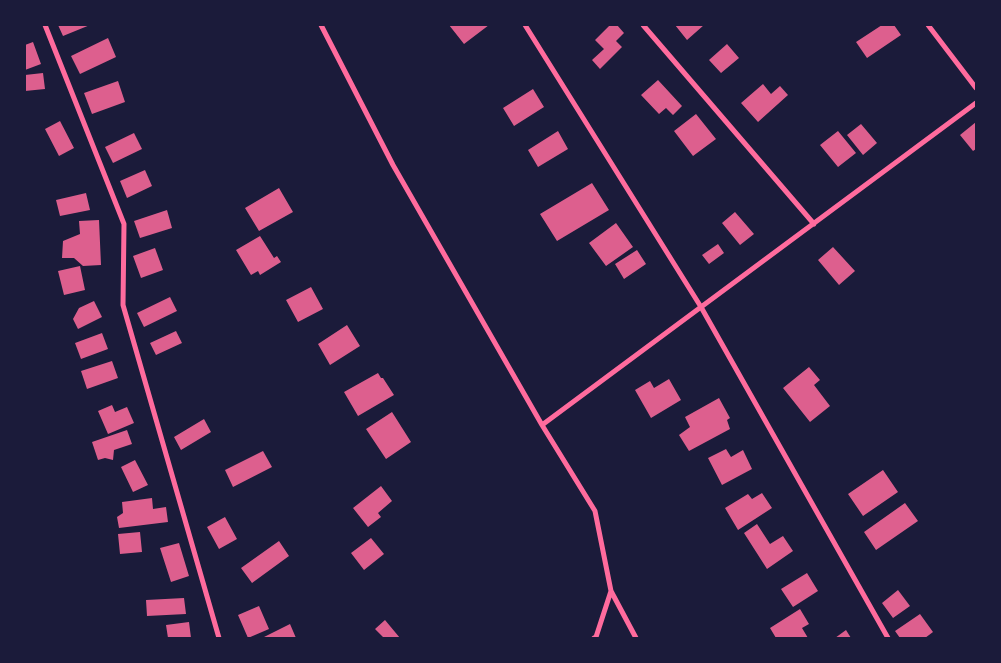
<!DOCTYPE html>
<style>
body{margin:0}
#map{position:relative;width:1001px;height:663px;overflow:hidden;background:#1b1b3a;font-family:Commissioner,sans-serif}
canvas{display:block}
.frame{position:absolute;inset:0;border:26px solid #1b1b3a;pointer-events:none}
</style>
<div id="map">
<canvas width="1001" height="663"></canvas>
<div class="frame"></div>
</div>
<script>
const context = document.querySelector('canvas').getContext('2d');
context.lineJoin = 'round';
function fill(path, color) { context.fillStyle = color; context.fill(path, 'evenodd'); }
const shape = rows => new Path2D(rows.map(r => 'M' + r).join(''));
function stroke(path, color, width, dash) { context.strokeStyle = color; context.lineWidth = width; context.lineCap = dash ? 'butt' : 'round'; context.setLineDash(dash || []); context.stroke(path); }
fill(shape([
 [58,25,90,25,63,36],
 [449,25,489,25,464,44],
 [610,25,617,25,624,33,616,41,622,47,600,69,592,60,604,49,595,40],
 [675,25,704,25,687,40],
 [882,25,894,25,901,35,867,58,856,42],
 [108,38,116,57,80,74,71,56],
 [33,42,41,64,25,70,25,45],
 [727,44,739,58,721,73,709,60],
 [43,73,45,89,25,91,25,75],
 [658,80,682,106,673,115,666,108,659,114,641,95],
 [118,81,125,102,92,114,84,93],
 [763,84,771,94,780,86,788,95,758,122,741,103],
 [533,89,544,107,514,126,503,108],
 [696,114,716,139,693,156,674,131],
 [60,121,74,148,59,156,45,129],
 [976,122,976,149,973,151,960,135],
 [861,124,877,143,863,155,847,135],
 [558,131,568,149,538,167,528,150],
 [838,131,856,153,838,167,820,145],
 [134,133,142,149,113,163,105,147],
 [145,170,152,186,127,198,120,181],
 [592,183,609,210,557,241,540,214],
 [279,188,293,212,259,231,245,208],
 [86,193,90,210,60,216,56,200],
 [167,210,172,228,140,238,134,221],
 [735,212,754,234,740,245,722,223],
 [99,220,101,265,83,266,74,258,62,258,63,241,80,234,79,221],
 [616,223,633,247,606,266,589,243],
 [260,236,274,258,277,256,281,262,260,275,258,271,251,275,236,250],
 [718,244,724,253,709,264,702,255],
 [833,247,855,271,839,285,818,260],
 [155,248,163,270,141,278,133,256],
 [637,250,646,264,624,279,615,264],
 [80,266,85,290,64,295,58,271],
 [311,287,323,309,298,322,286,300],
 [170,297,177,311,144,327,137,313],
 [94,301,102,317,78,329,73,319,79,308],
 [347,325,360,346,330,365,318,344],
 [176,331,182,343,156,355,150,343],
 [102,333,108,349,81,359,75,343],
 [112,361,118,378,87,389,81,371],
 [809,367,820,380,814,385,830,406,810,422,783,388],
 [378,373,381,378,383,378,394,395,358,416,344,392],
 [669,379,681,400,651,418,635,390,650,381,654,388],
 [719,398,730,418,727,420,730,429,689,451,679,435,690,427,685,417],
 [112,405,115,412,127,407,134,423,108,434,98,411],
 [392,412,411,442,386,459,366,429],
 [204,419,211,432,181,450,174,437],
 [127,430,132,444,114,450,113,460,105,458,98,460,92,442],
 [726,449,731,457,743,450,752,469,722,485,708,458],
 [263,451,272,467,233,487,225,470],
 [135,460,148,485,133,492,121,467],
 [883,470,898,492,863,516,848,494],
 [381,486,392,501,378,513,381,517,368,527,353,508],
 [762,493,772,508,738,530,725,508,748,494,752,499],
 [152,498,153,509,166,507,168,522,119,528,117,517,123,513,122,502],
 [905,503,918,521,876,550,864,532],
 [225,517,237,539,219,549,207,527],
 [757,524,770,544,783,536,793,551,767,569,744,533],
 [140,532,142,552,120,554,118,534],
 [371,538,384,554,364,570,351,553],
 [279,541,289,556,252,583,241,568],
 [179,543,189,576,171,582,160,548],
 [807,573,818,591,793,607,781,589],
 [898,590,910,606,893,618,882,603],
 [184,598,186,614,147,616,146,600],
 [259,606,269,629,248,638,238,615],
 [800,609,809,624,802,628,808,638,776,638,770,628],
 [920,614,933,632,925,638,900,638,895,631],
 [385,620,400,638,384,638,375,629],
 [189,622,191,638,168,638,166,625],
 [290,624,296,638,262,638],
 [846,630,851,638,835,638]
]), '#dd5f8e');
stroke(shape([
 [45,25,124,224,123,305,219,638],
 [321,25,393,165,542,425,595,511,611,591,596,637,594,638],
 [525,25,701,307,888,638],
 [643,25,814,224],
 [928,25,976,88],
 [542,425,976,103],
 [611,591,636,638]
]), '#ff6b9d', 5);
</script>
